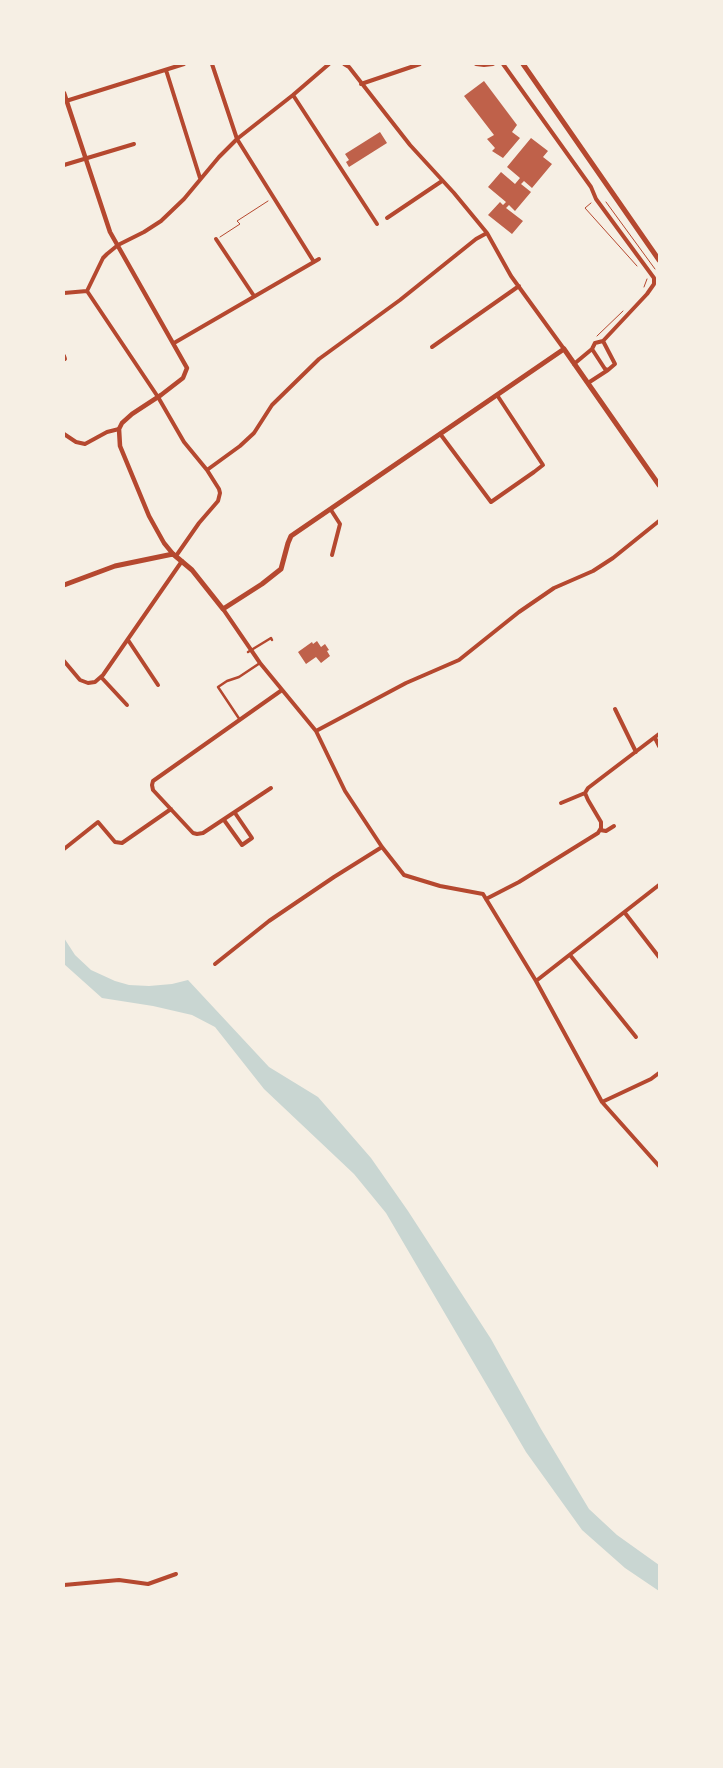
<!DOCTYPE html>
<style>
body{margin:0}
#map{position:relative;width:723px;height:1768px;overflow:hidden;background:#f6efe4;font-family:Commissioner,sans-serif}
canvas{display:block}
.frame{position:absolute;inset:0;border:65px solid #f6efe4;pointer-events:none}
</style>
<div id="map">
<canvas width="723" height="1768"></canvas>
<div class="frame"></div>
</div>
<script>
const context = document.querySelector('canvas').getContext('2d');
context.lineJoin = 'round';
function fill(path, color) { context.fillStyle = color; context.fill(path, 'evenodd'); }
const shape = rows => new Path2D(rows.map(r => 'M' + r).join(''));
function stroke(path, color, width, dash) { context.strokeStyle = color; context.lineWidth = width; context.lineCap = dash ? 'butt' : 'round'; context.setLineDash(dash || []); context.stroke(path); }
fill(shape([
 [64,938,75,955,91,970,115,981,129,985,149,986,172,984,188,980,269,1067,318,1097,371,1158,408,1211,491,1339,541,1429,589,1509,617,1535,659,1565,659,1591,625,1568,582,1530,526,1452,386,1213,354,1174,264,1089,215,1027,192,1015,153,1006,102,998,64,964]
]), '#c9d6d2');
fill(shape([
 [484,81,517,125,512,132,520,138,503,158,492,151,495,148,487,139,494,135,464,96],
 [380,132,387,143,349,167,346,162,349,160,345,154],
 [531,138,548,151,543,157,552,164,532,188,524,181,521,184,531,192,515,211,509,205,506,208,523,221,512,234,488,215,500,202,503,205,506,202,488,187,501,172,515,184,520,178,507,167],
 [317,641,321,647,325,644,329,650,327,651,330,656,321,663,316,657,306,664,298,652,312,642,313,644]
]), '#bf614a');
stroke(shape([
 [606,202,655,269],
 [591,203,585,208,637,266],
 [220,237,240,224,237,221,268,201],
 [644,287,647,279],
 [597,336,623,311]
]), '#b5482f', 1);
stroke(shape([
 [248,652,271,638,272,640],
 [240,720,218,687,227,681,239,677,260,663]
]), '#b5482f', 2.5);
stroke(shape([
 [212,64,237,139,314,262],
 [344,64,349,67,410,145,454,193,487,233,511,276,564,349],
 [476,64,484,65,493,64],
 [503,64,591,187,596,199,654,278,654,284,647,294,603,341,595,343,592,349,574,364],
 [166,70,200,178],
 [361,84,420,64],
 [293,95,377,224],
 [66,101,184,64],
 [64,165,134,144],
 [387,218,442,181],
 [216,239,254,296],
 [87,291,103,258,107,254,118,245,144,232,161,221,184,199,219,157,237,139,293,95,329,64],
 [87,291,158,397,184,442,207,470],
 [64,293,87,291],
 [174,343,319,259],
 [432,347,519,286],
 [592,349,605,369,608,370,615,364,603,341],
 [64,356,65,359],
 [588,383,608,370],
 [64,434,76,442,85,444,107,432,119,429],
 [441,435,491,502,534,472,543,465,497,395],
 [331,510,340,524,332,555],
 [176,556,199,523,218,501,220,493,219,489,207,470,240,446,254,433,272,405,319,359,400,300,476,239,487,233],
 [223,609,260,663,316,731,345,791,382,847,404,875,440,886,483,894,536,981,602,1102,659,1166],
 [128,640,158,685],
 [64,661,80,680,88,683,95,682,103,675,182,561],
 [101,677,127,705],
 [615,709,636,752],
 [316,731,406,683,459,660,519,612,554,588,593,571,613,558,659,521],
 [655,738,659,746],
 [271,788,203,833,197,834,193,833,153,790,152,785,153,781,282,690],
 [561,803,585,793],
 [224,820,242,845,252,838,235,813],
 [600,830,606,831,614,826],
 [64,849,98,822,115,842,122,843,171,809],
 [486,899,519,882,598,833,601,828,601,822,588,800,585,793,588,788,659,734],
 [625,913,659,957],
 [570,955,636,1037],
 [215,964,269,921,334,877,382,847],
 [536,981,659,885],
 [602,1102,651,1079,659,1073],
 [64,1585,119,1580,148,1584,176,1574]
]), '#b5482f', 4);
stroke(shape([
 [64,93,110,232,187,368,183,378,161,395,132,414,122,423,119,429,120,446,149,516,164,543,173,554]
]), '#b5482f', 4.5);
stroke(shape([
 [523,64,659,260],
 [64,585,115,566,173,554,192,570,223,609,262,584,281,569,288,543,291,536,564,349,659,485]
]), '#b5482f', 5);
</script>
